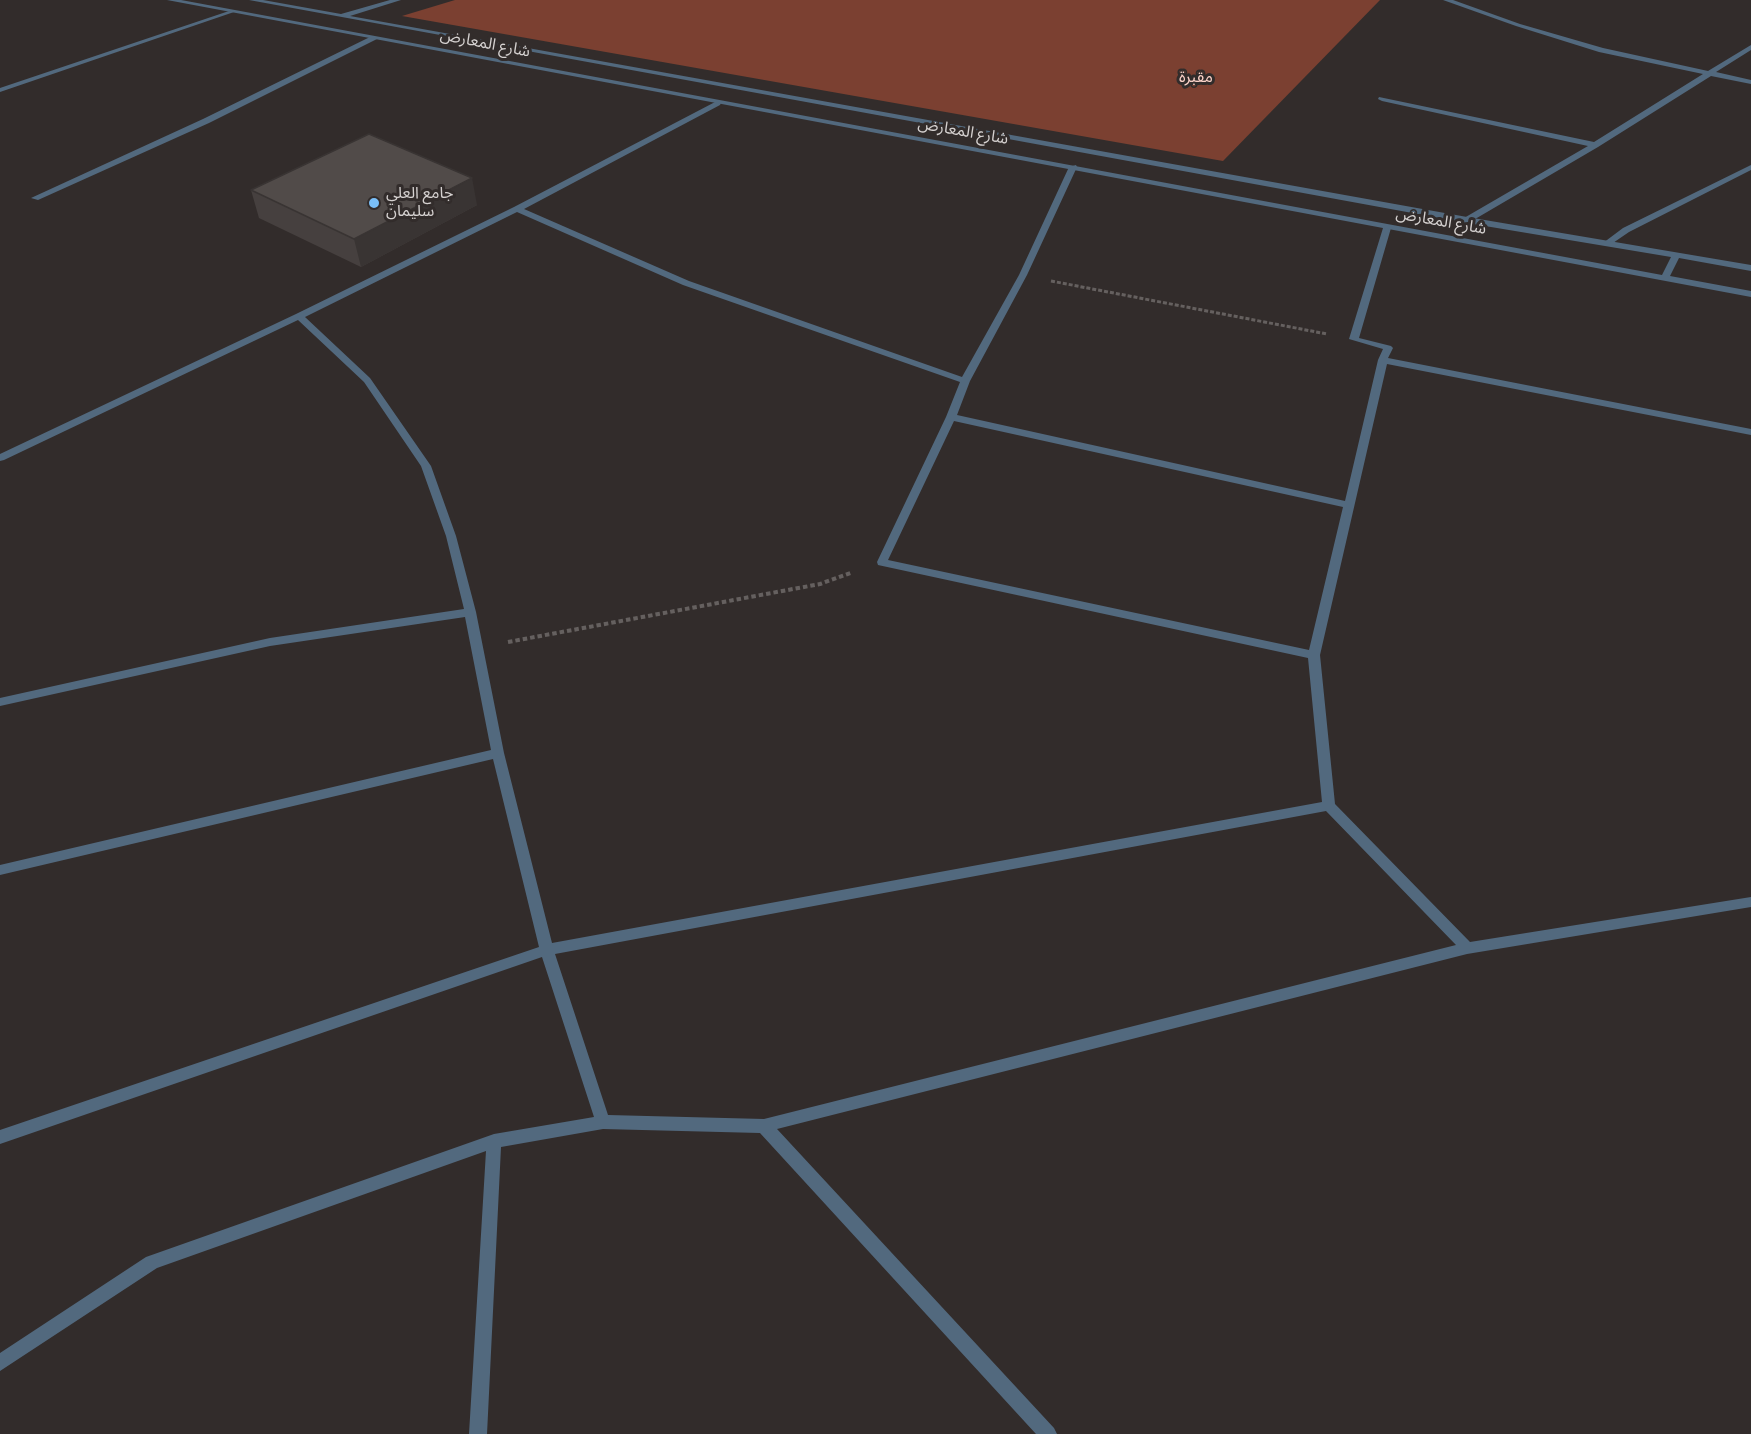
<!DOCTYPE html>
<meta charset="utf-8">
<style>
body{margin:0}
canvas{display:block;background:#322c2b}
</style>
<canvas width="1751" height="1434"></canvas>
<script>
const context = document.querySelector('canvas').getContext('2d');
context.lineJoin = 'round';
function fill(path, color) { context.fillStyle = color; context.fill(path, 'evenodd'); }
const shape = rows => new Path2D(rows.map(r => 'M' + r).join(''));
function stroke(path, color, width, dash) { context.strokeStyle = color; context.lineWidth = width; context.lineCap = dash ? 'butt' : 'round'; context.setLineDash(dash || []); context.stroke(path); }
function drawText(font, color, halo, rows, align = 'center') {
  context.font = font + ' "Roboto Condensed","Noto Sans Arabic",sans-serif'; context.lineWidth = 6; context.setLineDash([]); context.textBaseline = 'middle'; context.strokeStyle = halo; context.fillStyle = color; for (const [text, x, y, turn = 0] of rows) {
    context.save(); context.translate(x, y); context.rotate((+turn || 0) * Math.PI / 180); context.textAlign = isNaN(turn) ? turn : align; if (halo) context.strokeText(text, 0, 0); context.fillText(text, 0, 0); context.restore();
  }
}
fill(shape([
 [455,0,1380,0,1223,161,402,16]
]), '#7b4031');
stroke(shape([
 [1051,281,1327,334]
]), '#65605f', 3, [4, 2]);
stroke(shape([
 [508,642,820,584,853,572]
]), '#65605f', 4, [4.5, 3]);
fill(shape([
 [1443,0,1453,0,1520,24,1603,48,1708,71,1751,45,1751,50,1716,72,1751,80,1751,84,1711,76,1598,147,1470,222,1464,222,1464,218,1588,146,1382,101,1378,99,1379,97,1594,142,1703,74,1599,52,1516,26,1443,0],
 [229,11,234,12,0,92,0,88,229,11],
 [372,36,379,38,209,123,38,200,31,198,203,119,372,36],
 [717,101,721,103,720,105,524,209,689,281,962,377,1019,275,1069,167,1076,165,1077,167,1027,275,970,381,957,415,1345,501,1378,360,1383,349,1349,339,1383,228,1387,225,1391,228,1359,338,1391,346,1393,348,1388,358,1751,429,1751,435,1387,364,1320,655,1335,804,1470,942,1751,897,1751,907,1467,954,777,1129,1054,1428,1057,1434,1036,1434,760,1133,603,1129,501,1147,487,1434,469,1434,486,1151,157,1268,0,1371,0,1353,146,1257,494,1134,594,1117,542,957,0,1144,0,1130,539,947,493,759,0,875,0,865,491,750,465,617,270,646,0,706,0,698,270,638,464,609,446,536,421,466,364,382,298,320,4,460,0,461,0,454,296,314,514,207,717,101],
 [517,212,683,285,960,382,946,417,877,562,878,565,1308,658,1322,802,552,943,504,753,476,612,456,536,431,466,370,378,305,317,517,212],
 [954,421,1343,507,1309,650,888,560,954,421],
 [1326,811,1456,945,764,1119,608,1115,555,954,1326,811],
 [1751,165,1751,170,1629,232,1610,245,1603,243,1623,228,1751,165]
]), '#52697e');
fill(shape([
 [167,0,181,0,1662,275,1671,257,1467,223,249,0,263,0,341,14,390,0,401,0,350,16,1467,217,1751,265,1751,271,1679,258,1670,276,1751,291,1751,297,167,0]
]), '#52697e');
fill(shape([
 [251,190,477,205,361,267,259,218]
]), '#46403f');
fill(shape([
 [472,178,477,205,361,267,354,239]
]), '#393433');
const building = shape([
 [369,134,472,178,354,239,251,190,369,134]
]);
fill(building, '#514b49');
stroke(building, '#393433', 1.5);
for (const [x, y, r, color] of [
 [374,203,6,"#7abff8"]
]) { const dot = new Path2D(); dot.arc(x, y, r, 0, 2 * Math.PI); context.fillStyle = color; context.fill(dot); stroke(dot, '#322c2b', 2); }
drawText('16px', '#d5d1d0', '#322c2b', [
 ["شارع المعارض",485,44,11],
 ["شارع المعارض",963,132,10],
 ["شارع المعارض",1441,222,10]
]);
drawText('16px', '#fcd2c8', '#322c2b', [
 ["مقبرة",1196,78]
]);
drawText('16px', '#d5d1d0', '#322c2b', [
 ["جامع العلي",386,194],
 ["سليمان",386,212]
], 'left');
</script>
